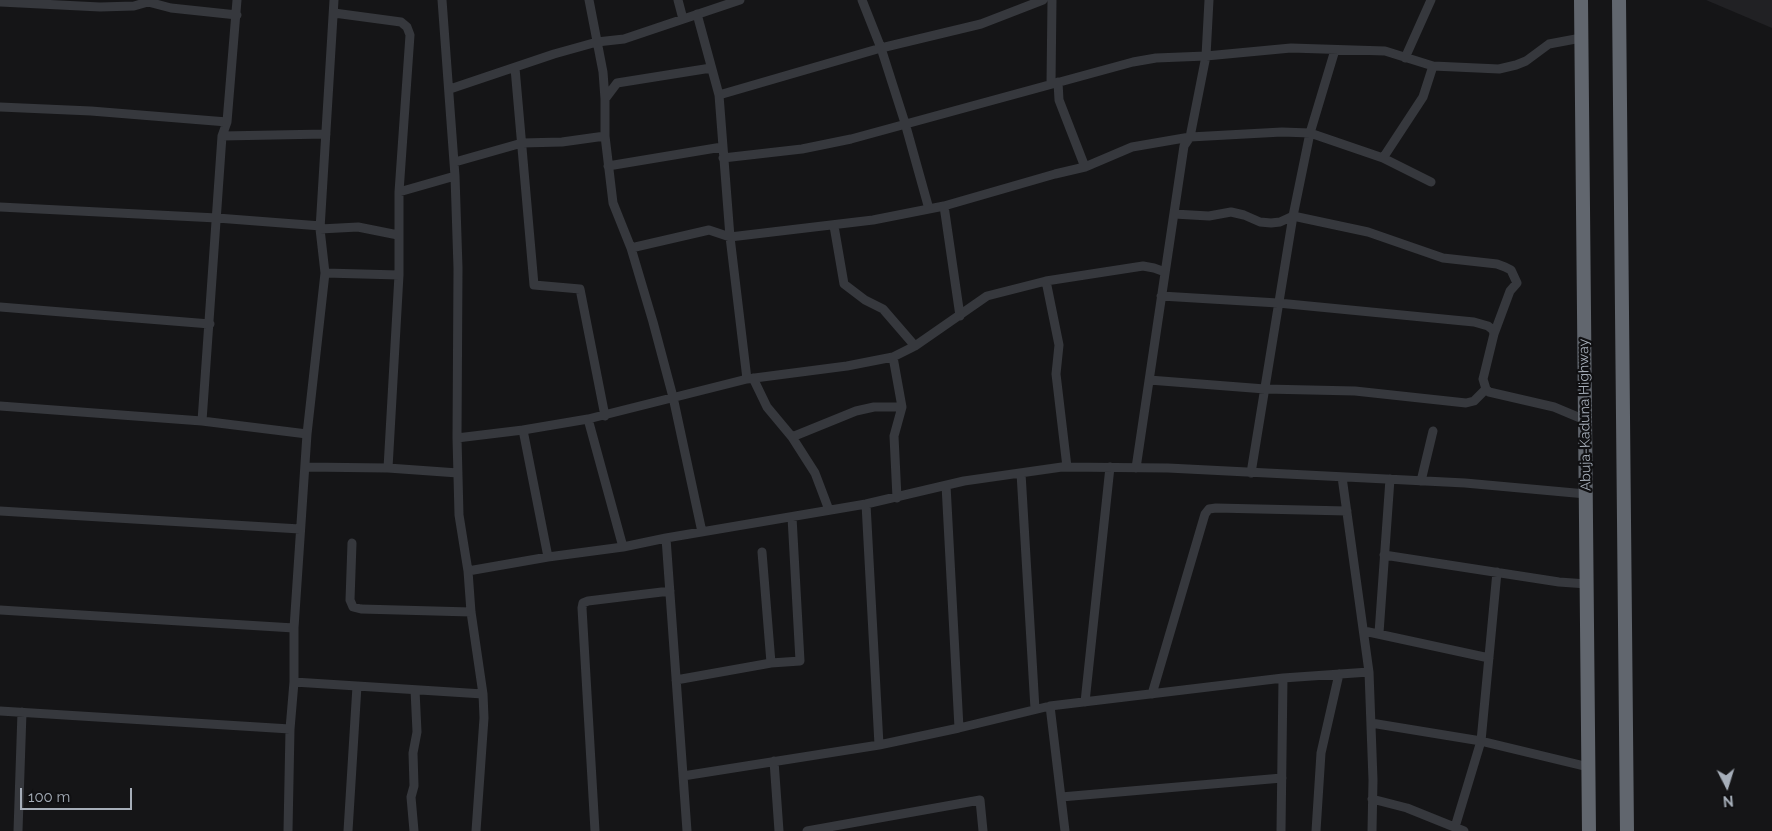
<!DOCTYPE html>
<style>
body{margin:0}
#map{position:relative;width:1772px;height:831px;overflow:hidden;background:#151517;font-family:Raleway,sans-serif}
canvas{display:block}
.north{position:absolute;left:1702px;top:761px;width:50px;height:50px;-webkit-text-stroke:4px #101012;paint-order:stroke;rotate:175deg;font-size:14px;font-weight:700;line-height:20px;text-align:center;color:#a6aeb9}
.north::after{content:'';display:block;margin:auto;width:18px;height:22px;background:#a6aeb9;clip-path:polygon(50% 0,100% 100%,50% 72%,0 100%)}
.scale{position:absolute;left:20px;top:788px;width:112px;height:22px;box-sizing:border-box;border:2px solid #a6aeb9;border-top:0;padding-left:6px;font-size:15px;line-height:18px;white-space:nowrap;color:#a6aeb9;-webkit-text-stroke:4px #101012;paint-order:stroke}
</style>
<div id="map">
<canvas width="1772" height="831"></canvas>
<div class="north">N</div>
<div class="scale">100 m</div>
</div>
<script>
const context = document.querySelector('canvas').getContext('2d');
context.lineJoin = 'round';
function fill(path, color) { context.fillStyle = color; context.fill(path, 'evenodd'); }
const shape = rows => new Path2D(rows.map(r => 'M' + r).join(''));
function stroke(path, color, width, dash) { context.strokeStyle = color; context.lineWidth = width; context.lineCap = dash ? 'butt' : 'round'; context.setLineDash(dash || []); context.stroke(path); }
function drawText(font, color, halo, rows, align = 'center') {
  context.font = font + ' Raleway,sans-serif'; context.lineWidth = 4.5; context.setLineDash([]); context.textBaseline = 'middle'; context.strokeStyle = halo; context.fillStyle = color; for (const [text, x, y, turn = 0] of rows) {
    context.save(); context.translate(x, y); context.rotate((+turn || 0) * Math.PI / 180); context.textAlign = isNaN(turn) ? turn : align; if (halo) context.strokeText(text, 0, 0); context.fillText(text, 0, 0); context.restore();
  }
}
fill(shape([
 [1706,0,1772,0,1772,28]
]), '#212124');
stroke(shape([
 [442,0,455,176,458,268,457,438,459,515,468,571,471,612,483,694,484,718,476,831],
 [589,0,603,72,605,99,605,136,613,203,631,248,653,322,673,397,702,532],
 [678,0,683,19],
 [862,0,881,48,905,123,929,209],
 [0,2,100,7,134,6,148,2,171,8,237,15],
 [334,13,401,22,407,27,410,35,399,192,399,275,388,468],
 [697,14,719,95,730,237,747,379],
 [1405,58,1431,0],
 [515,68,534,285,580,289,605,416],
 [1058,82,1059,100,1085,167],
 [1051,84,1052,0],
 [450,89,554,54,597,42,624,39,740,0],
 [719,95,881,48,981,24,1043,0],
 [605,99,617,83,711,68],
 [0,107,91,111,227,122],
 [222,136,326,134],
 [723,158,802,149,851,139,1133,62,1156,58,1206,56,1291,48,1385,51,1433,66,1499,69,1516,65,1526,61,1549,44,1581,38],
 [1383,158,1423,97,1433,66],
 [455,162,522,143,562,142,605,136],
 [608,166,722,147],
 [399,192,455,176],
 [944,206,960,316],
 [0,207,217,218,321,226],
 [1174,214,1209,216,1231,212,1244,215,1260,222,1271,223,1280,222,1293,216,1368,232,1443,258,1497,264,1505,267,1511,270,1517,283,1510,291,1494,334,1483,379,1486,389,1489,392,1554,407,1585,420],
 [834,226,844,284,865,300,883,309,915,346],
 [320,229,358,227,398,235],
 [631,248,709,230,730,237,873,220,944,206,1055,174,1085,167,1132,147,1190,137,1282,132,1310,133,1383,158,1431,182],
 [325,273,399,275],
 [1046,281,1059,345,1056,374,1067,467],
 [1161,296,1278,303,1474,322,1488,326,1493,330,1494,334],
 [0,307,210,324],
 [893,357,902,407,894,436,897,498],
 [753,378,767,407,792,437,815,473,829,510],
 [1149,380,1265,389,1355,391,1466,403,1474,401,1486,389],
 [0,406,202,421,307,434],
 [588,419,623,547],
 [202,421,222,136,227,122,237,0],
 [523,430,548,557],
 [792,437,856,411,874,407,902,407],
 [457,438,523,430,588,419,747,379,847,366,893,357,915,346,987,296,1046,281,1143,266,1154,268,1165,272],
 [305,467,388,468,458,473],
 [1136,468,1184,146,1190,137,1206,56,1209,0],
 [1021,473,1035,709],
 [1251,473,1293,216,1310,133,1335,50],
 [1342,477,1369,672,1373,780,1372,831],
 [1421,481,1433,431],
 [946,485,959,728],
 [866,504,879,745],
 [0,511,300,529],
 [352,543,350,600,353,607,361,609,471,612],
 [762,552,771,663],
 [1384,555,1559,582,1587,584],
 [468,571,548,557,623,547,666,538],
 [0,610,294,628],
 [1364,631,1489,658],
 [1379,633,1390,479],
 [676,680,771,663,800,661,792,517],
 [294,682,483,694],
 [1152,694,1205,514,1209,509,1216,508,1347,511],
 [1085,702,1110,467],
 [1050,706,1065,831],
 [0,711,290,729],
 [1371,723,1481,741,1589,767],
 [774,761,779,831],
 [683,776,879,745,959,728,1050,706,1283,678,1369,672],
 [1061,797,1282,778],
 [1372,799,1407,808,1464,831],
 [1455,827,1481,741,1497,572],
 [18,831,22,712],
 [288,831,290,729,294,682,294,628,307,434,325,273,320,229,334,0],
 [348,831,357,686],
 [414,831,411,797,414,786,413,753,417,732,415,690],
 [595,831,582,608,583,603,588,601,670,591],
 [687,831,666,538,866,504,964,481,1062,467,1168,468,1465,483,1586,494],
 [807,831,980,800,983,831],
 [1281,831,1283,678],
 [1316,831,1321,753,1339,674]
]), '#36383d', 9);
stroke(shape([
 [1581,0,1589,831],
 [1619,0,1627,831]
]), '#61666e', 14);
drawText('14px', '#a6aeb9', '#101012', [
 ["Abuja-Kaduna Highway",1585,415,-91]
]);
</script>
